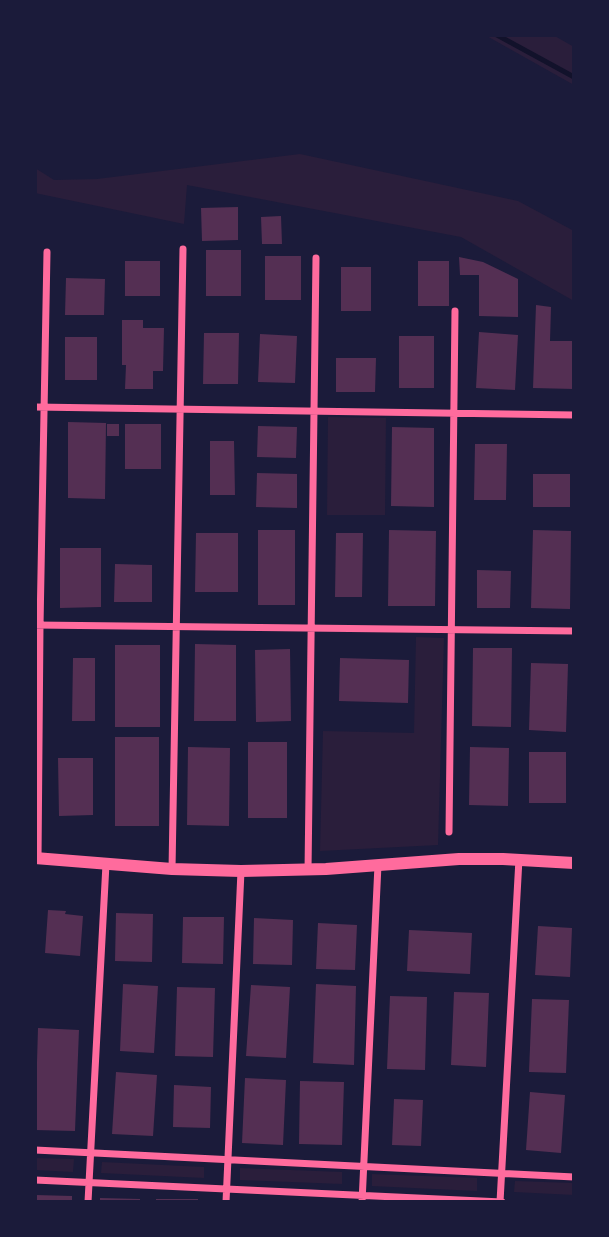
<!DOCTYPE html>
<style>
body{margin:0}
#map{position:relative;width:609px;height:1237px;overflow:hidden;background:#1b1b3a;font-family:"Source Sans 3",sans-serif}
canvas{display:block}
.frame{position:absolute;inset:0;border:37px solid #1b1b3a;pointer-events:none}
</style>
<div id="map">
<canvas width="609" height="1237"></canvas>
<div class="frame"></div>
</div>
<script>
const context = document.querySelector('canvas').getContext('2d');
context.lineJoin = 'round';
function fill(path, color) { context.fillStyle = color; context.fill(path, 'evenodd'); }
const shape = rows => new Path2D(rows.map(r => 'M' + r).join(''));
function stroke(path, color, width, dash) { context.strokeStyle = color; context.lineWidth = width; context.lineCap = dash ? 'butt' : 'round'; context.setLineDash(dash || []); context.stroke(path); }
fill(shape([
 [485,35,553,35,574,47,574,85],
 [300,154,518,201,574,231,574,301,461,237,187,185,184,224,35,193,35,168,54,180,97,179],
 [328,417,386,418,385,515,327,515],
 [416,637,444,638,438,845,320,851,323,731,414,733],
 [35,1158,74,1159,73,1172,35,1170],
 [102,1162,204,1167,204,1178,101,1173],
 [240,1168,342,1172,342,1184,240,1180],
 [372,1174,477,1178,477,1191,372,1186],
 [515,1181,574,1183,574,1195,514,1192]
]), '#2a1e3b');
stroke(shape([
 [497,35,574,77]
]), '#12122b', 5);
fill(shape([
 [238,207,238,240,202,241,201,208],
 [281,216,282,244,262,244,261,217],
 [206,250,241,250,241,296,206,296],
 [265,256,301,256,301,300,265,300],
 [459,257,483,262,518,279,518,317,479,316,479,275,460,275],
 [125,261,160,261,160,296,125,296],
 [418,261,449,261,449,306,418,306],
 [341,267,371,267,371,311,341,311],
 [66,278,105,279,104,315,65,315],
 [536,305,551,307,550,341,574,341,574,389,533,388],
 [122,320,143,320,143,328,164,328,163,371,153,371,153,389,125,389,126,365,122,365],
 [479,332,518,335,515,390,476,388],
 [204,333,239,333,238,384,203,384],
 [260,334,297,336,295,383,258,382],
 [399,336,434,336,434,388,399,388],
 [65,337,97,337,97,380,65,380],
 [336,358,376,358,375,392,336,392],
 [68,422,106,423,105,499,68,498],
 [107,424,119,424,119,436,107,436],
 [125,424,161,424,161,469,125,469],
 [258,426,297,427,296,458,257,457],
 [392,427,434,428,434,507,391,506],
 [210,441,234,441,235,495,210,495],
 [475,444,507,444,506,500,474,500],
 [257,473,297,474,297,508,256,507],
 [533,474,570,474,570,507,533,507],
 [258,530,295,530,295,605,258,605],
 [389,530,436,531,435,606,388,606],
 [533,530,571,531,570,609,531,608],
 [196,533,238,533,238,592,195,592],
 [336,533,363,533,362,597,335,597],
 [60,548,101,548,101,607,60,608],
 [115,564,152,565,152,602,114,602],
 [477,570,511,571,510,608,477,608],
 [195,644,236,645,236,721,194,721],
 [115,645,160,645,160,727,115,727],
 [473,648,512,648,511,727,472,726],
 [290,649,291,721,256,722,255,650],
 [73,658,95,658,95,721,72,721],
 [340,658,409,660,408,703,339,701],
 [531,663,568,664,566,732,529,730],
 [115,737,159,737,159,826,115,826],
 [248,742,287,742,287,818,248,818],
 [188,747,230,748,229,826,187,825],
 [470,747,509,748,508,806,469,805],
 [529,752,566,752,566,803,529,803],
 [58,758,93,758,93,815,59,816],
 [48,910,66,911,65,914,83,916,80,956,45,953],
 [116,913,153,914,152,962,115,961],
 [183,917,224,917,223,964,182,963],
 [254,918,293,920,292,965,253,964],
 [318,923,357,925,355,970,316,969],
 [538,926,572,928,570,977,535,975],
 [409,930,472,933,470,974,407,971],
 [123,984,158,986,154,1053,120,1051],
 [316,984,356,986,354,1065,313,1063],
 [251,985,290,987,286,1058,246,1056],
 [177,987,215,988,213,1057,175,1056],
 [454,992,489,993,486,1067,451,1065],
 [390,996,427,997,425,1070,387,1069],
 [532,999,569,1000,566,1073,529,1072],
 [38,1028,79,1030,75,1131,35,1130],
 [116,1072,157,1075,153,1136,112,1134],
 [245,1078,286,1080,283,1145,242,1143],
 [300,1081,344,1082,342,1145,299,1144],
 [174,1085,211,1087,210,1128,173,1127],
 [530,1092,565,1095,561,1153,526,1150],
 [394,1099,423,1100,421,1146,392,1145],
 [35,1195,72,1196,72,1202,35,1202],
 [100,1198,140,1199,140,1202,100,1202],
 [156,1199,198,1199,198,1202,156,1202]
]), '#542f53');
stroke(shape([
 [35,407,574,415],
 [35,625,574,631],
 [449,832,455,311],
 [38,859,40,626,47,252],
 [172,869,183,249],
 [308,870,316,258],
 [35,1150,574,1177],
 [35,1180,502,1202],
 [88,1202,106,864],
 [226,1202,241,871],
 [362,1202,378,865],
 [500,1202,519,859]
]), '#ff6b9d', 7);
stroke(shape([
 [35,858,172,869,241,871,326,869,459,859,503,859,574,863]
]), '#ff6b9d', 12);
</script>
